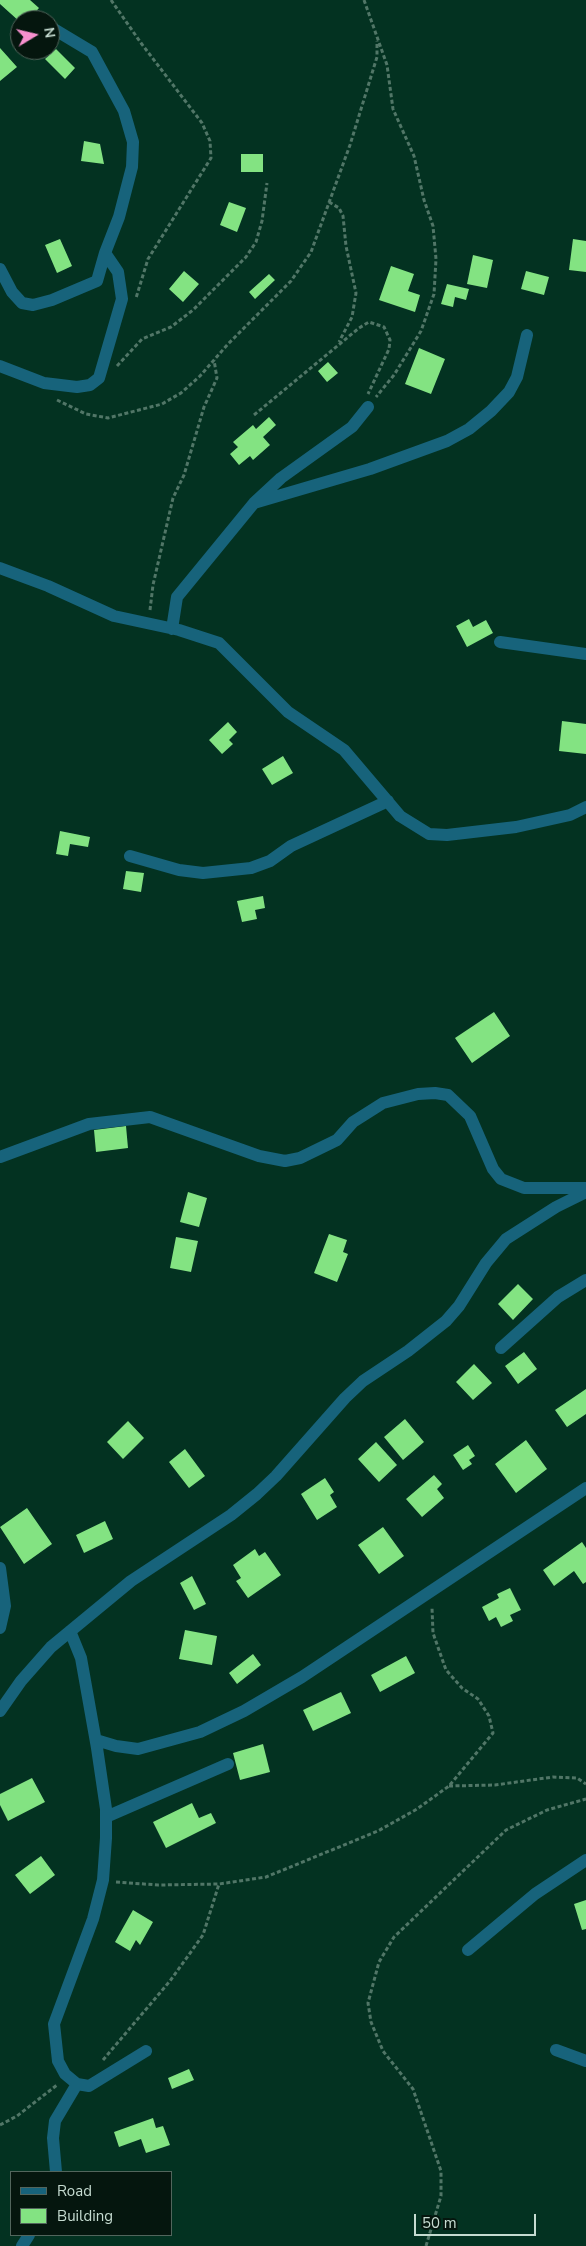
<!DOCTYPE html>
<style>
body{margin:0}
#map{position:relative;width:586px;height:2246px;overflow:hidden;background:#033221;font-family:"Nunito Sans",sans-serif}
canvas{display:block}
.legend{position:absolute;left:10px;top:2171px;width:162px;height:65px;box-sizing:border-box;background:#05160e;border:1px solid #52655c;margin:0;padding:6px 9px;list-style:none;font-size:15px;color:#c6dcd1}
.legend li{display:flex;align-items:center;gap:10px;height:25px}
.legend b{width:25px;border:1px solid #52655c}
.north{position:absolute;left:10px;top:10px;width:50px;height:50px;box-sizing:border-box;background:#05160e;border:1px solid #52655c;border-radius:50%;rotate:81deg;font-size:14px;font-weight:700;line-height:20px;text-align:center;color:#c6dcd1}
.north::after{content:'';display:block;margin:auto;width:18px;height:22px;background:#f790ce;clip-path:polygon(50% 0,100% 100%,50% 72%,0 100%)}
.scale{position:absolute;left:414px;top:2214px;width:122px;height:22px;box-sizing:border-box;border:2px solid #c6dcd1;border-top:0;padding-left:6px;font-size:15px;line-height:18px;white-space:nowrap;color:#c6dcd1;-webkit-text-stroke:4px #05160e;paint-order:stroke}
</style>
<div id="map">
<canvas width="586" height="2246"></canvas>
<ul class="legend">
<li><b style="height:6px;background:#17637b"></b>Road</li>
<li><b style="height:14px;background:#83e382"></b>Building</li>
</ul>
<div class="north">N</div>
<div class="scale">50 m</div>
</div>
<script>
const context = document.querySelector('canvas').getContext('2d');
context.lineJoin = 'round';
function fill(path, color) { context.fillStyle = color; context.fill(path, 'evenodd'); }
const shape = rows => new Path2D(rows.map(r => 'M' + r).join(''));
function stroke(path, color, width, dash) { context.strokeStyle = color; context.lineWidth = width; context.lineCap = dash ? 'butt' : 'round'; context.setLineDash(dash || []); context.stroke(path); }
fill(shape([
 [0,0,30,0,39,8,28,20,20,22,0,4],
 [0,48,17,67,0,81],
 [56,49,75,68,65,79,45,59],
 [84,141,100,144,104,164,81,161],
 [241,154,263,154,263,172,241,172],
 [229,202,246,208,237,232,220,225],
 [60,239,72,266,57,273,45,245],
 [573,239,586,241,586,272,569,270],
 [473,255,493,260,487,288,467,284],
 [391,266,414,274,408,291,420,295,415,312,379,300],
 [184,271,199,284,183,302,169,289],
 [526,271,549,277,544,295,521,289],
 [269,274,275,280,255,299,249,292],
 [447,284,469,289,466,300,455,297,453,307,441,304],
 [419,348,445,359,431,394,405,384],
 [328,362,338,373,327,382,318,371],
 [269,417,276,425,263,437,270,445,253,460,250,456,239,465,230,454,238,447,233,442,253,425,256,429],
 [469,619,473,627,486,620,493,633,467,647,456,626],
 [562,721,586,724,586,754,559,751],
 [228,722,237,732,229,740,233,744,222,754,209,740],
 [283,756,293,773,272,785,262,769],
 [60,831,90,837,88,847,70,844,68,856,56,854],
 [126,871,144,873,141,892,123,889],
 [263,896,265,908,255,910,257,919,242,922,237,901],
 [494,1012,510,1036,472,1063,455,1038],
 [126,1126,128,1148,96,1152,94,1130],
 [188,1192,207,1198,199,1227,180,1222],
 [329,1234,347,1240,343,1252,348,1254,337,1282,314,1273],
 [176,1237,198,1241,191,1272,170,1268],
 [518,1284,533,1299,513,1320,498,1304],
 [524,1352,537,1369,518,1384,505,1366],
 [474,1364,492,1383,473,1400,456,1382],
 [586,1389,586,1414,567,1427,555,1410],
 [405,1419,424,1442,403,1460,384,1437],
 [128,1421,144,1438,123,1459,107,1442],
 [526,1440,547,1469,516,1493,495,1464],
 [376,1442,397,1465,379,1482,358,1459],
 [468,1445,475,1456,469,1460,472,1464,463,1470,453,1455],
 [185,1449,205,1476,189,1488,169,1462],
 [434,1475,442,1484,437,1489,444,1498,422,1517,406,1499],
 [325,1478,334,1492,330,1495,337,1507,317,1520,301,1494],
 [27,1508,52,1544,24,1564,0,1527],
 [105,1521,113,1539,84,1553,76,1535],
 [383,1527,404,1556,379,1574,358,1545],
 [582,1542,586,1548,586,1582,583,1584,574,1571,554,1586,543,1570],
 [255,1549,259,1556,265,1552,281,1575,248,1598,236,1581,241,1578,233,1565],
 [192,1576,206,1604,194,1610,180,1583],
 [510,1588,521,1610,510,1615,513,1621,501,1627,496,1617,489,1621,482,1607,499,1598,497,1594],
 [185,1630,217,1636,212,1665,179,1659],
 [253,1654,261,1665,237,1684,229,1673],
 [406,1656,415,1673,380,1692,371,1675],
 [341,1692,351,1713,313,1731,303,1710],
 [263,1744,270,1772,240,1780,233,1753],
 [32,1778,45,1802,8,1821,0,1805,0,1794],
 [192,1803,199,1818,211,1813,216,1823,166,1848,153,1822],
 [41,1856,55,1875,30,1894,15,1875],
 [586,1900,586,1929,582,1930,574,1904],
 [133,1910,153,1922,140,1945,136,1940,130,1951,115,1942],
 [189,2069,194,2080,172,2089,168,2078],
 [153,2118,156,2128,163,2126,170,2145,146,2153,141,2139,119,2147,114,2132]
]), '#83e382');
stroke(shape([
 [111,0,141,43,202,123,210,141,211,158,148,259,136,298],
 [364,0,387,65,393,109,414,156,424,200,433,226,436,259,434,294,421,331,394,375,376,397],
 [329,202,339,208,343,216,346,246,356,293,352,317,339,342],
 [117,366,142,339,171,327,193,310,246,257,256,242,262,221,267,183],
 [57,400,86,414,108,418,162,404,181,393,200,376,228,344,291,281,311,252,350,145,377,57,377,41],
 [254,415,359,328,369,322,384,327,390,340,389,349,368,394],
 [150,610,153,585,173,498,184,475,204,407,217,378,214,360],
 [449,1786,495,1785,553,1777,577,1778,586,1784],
 [116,1882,158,1885,219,1884,266,1877,378,1831,417,1809,449,1786,493,1733,489,1716,478,1699,462,1688,446,1670,433,1633,432,1608],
 [103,2060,170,1981,203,1935,219,1884],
 [0,2125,17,2116,57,2085],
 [426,2246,441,2196,441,2171,413,2089,383,2051,371,2022,368,2003,379,1962,394,1937,506,1830,547,1810,586,1799]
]), '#517667', 3, [4, 2.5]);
stroke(shape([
 [0,269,12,292,22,303,33,305,52,300,97,281,105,253],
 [0,366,44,383,77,387,90,385,99,378,122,299,118,272,105,253,119,217,132,167,133,142,124,111,92,52,52,28],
 [254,503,370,469,447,441,469,429,491,411,509,392,517,377,527,335],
 [0,568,48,586,114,616,179,630,219,643,288,712,344,750,400,816,429,834,447,835,516,827,570,815,586,807],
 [172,629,177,597,254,503,281,478,352,427,368,407],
 [500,642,586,654],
 [130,856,179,870,203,873,251,868,270,861,291,846,388,801],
 [0,1157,89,1124,150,1117,259,1156,285,1161,300,1158,337,1140,353,1122,383,1103,418,1094,435,1093,448,1095,470,1116,493,1169,501,1179,524,1188,586,1188],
 [501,1348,558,1297,586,1280],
 [0,1568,5,1606,0,1628],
 [70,1631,81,1658,97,1748,106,1809,106,1838,103,1880,93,1919,54,2024,58,2061,65,2074,77,2084,89,2086,146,2051],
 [0,1711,21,1681,51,1647,131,1581,231,1515,257,1494,276,1476,345,1398,363,1381,408,1351,446,1321,459,1306,486,1263,506,1239,556,1207,586,1192],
 [96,1740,116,1746,138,1749,200,1732,244,1711,302,1677,586,1488],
 [106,1817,228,1764],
 [468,1950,535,1894,586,1860],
 [556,2050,586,2061],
 [56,2172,53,2138,55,2121,77,2084],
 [22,2246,29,2235]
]), '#17637b', 12);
</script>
